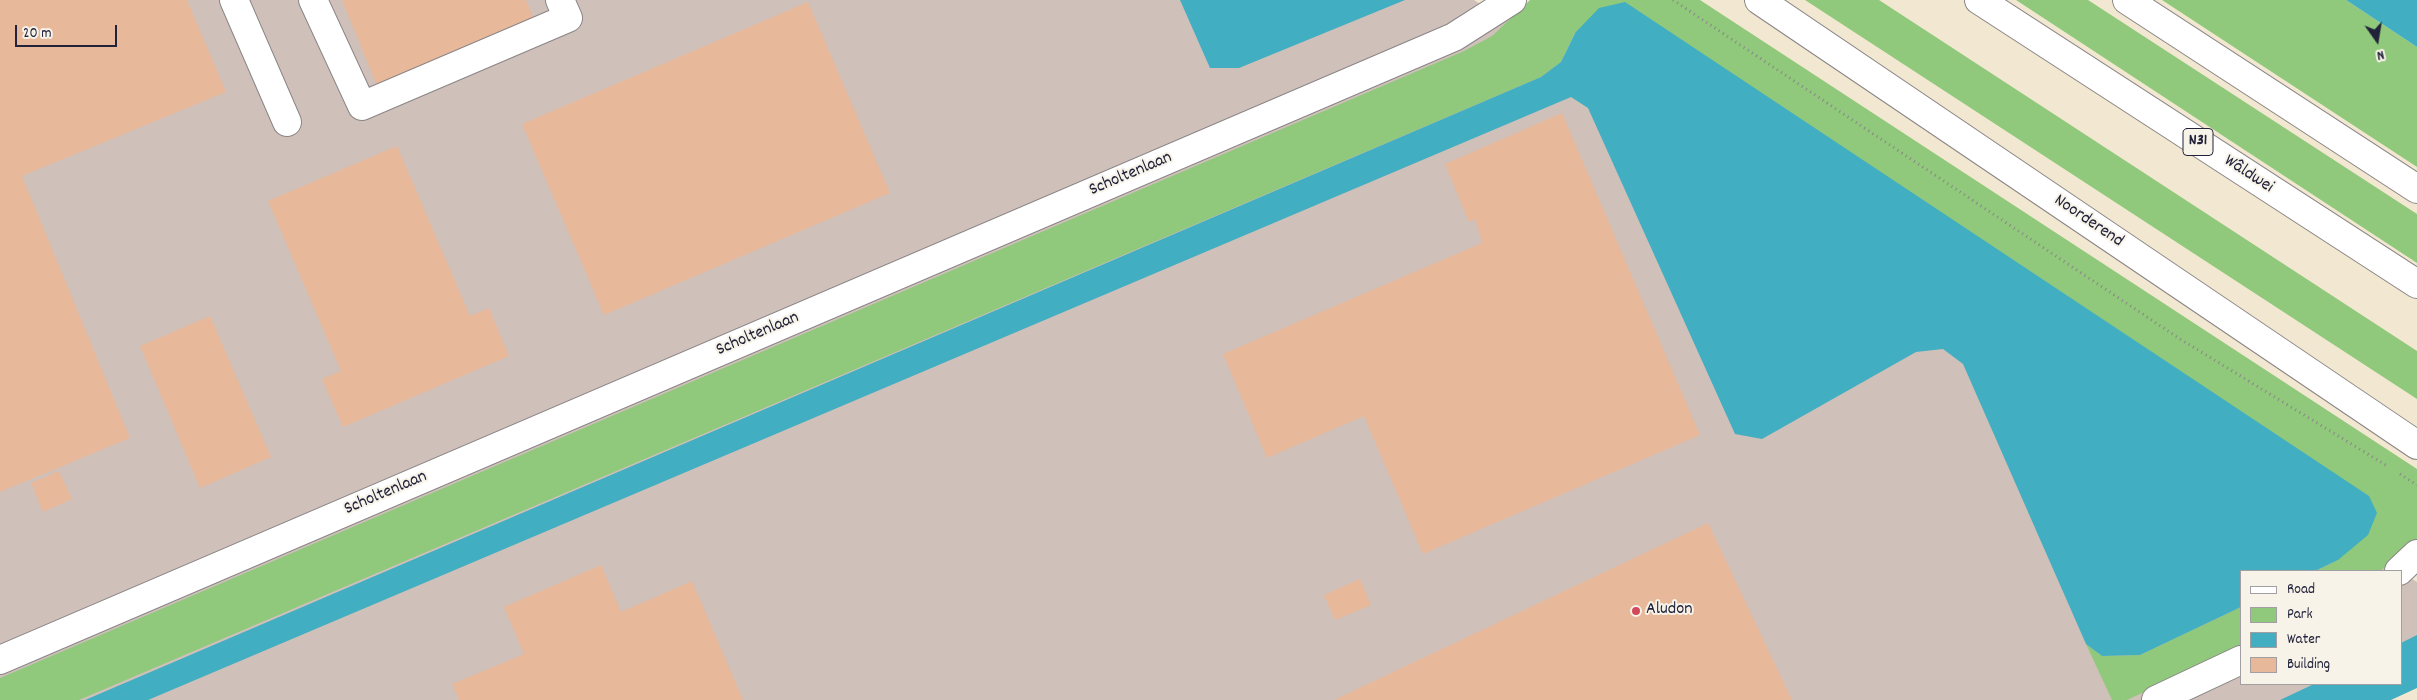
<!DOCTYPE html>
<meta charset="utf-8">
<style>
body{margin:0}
#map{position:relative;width:2417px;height:700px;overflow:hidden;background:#f2e8d1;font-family:Dekko,sans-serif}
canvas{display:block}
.legend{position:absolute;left:2240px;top:570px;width:162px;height:115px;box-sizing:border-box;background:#f7f3e8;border:1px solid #a29fa3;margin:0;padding:6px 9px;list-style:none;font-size:15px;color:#22223b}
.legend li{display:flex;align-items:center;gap:10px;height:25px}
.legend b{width:25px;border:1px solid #a29fa3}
.north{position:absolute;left:2352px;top:15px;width:50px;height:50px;-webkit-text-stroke:4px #f7f3e8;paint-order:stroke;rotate:167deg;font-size:14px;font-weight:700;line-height:20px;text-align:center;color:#22223b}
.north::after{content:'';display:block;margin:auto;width:18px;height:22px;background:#22223b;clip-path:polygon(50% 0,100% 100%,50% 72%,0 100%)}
.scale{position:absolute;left:15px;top:25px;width:102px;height:22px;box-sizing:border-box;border:2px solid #22223b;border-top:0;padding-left:6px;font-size:15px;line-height:18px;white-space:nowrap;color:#22223b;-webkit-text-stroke:4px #f7f3e8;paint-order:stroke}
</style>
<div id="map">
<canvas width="2417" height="700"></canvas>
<ul class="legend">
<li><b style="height:6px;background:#fff"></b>Road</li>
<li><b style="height:14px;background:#90c97c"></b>Park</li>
<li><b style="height:14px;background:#42aec1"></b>Water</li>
<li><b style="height:14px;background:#e7b89a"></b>Building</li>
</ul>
<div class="north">N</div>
<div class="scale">20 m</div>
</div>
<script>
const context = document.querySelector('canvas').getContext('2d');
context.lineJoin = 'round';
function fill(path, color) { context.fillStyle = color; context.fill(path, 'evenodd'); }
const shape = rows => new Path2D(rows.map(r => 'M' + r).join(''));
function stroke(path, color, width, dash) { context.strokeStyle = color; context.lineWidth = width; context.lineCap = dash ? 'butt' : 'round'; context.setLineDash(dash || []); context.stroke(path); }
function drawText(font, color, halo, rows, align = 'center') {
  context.font = font + ' Dekko,sans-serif'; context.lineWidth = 4; context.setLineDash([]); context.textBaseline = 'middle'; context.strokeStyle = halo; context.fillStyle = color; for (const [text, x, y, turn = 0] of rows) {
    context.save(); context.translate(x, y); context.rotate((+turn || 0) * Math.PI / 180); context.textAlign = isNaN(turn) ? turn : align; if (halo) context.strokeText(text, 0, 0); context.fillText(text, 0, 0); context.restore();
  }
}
fill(shape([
 [0,0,1474,0,2400,571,2241,571,2241,684,2365,684,2331,700,0,700],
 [2401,572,2417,582,2417,659,2401,667]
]), '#cfc0ba');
fill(shape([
 [1530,0,1700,0,2417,469,2417,544,2380,571,2315,571,2338,560,1575,33,1561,62,1541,77,79,700,0,700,0,678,1464,51,1492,36],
 [1805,0,1879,0,2417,351,2417,399],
 [2016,0,2088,0,2417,214,2417,263],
 [2162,0,2346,0,2417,47,2417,167],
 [2241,607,2241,647,2127,700,2112,700,2086,644,2102,656,2140,655]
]), '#90c97c');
fill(shape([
 [1180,0,1405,0,1239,68,1210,68],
 [2346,0,2417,0,2417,47],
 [1625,2,2369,496,2377,513,2368,535,2338,560,2315,571,2241,571,2241,607,2140,655,2102,656,2086,644,1963,364,1943,349,1916,352,1762,439,1735,434,1588,108,1571,97,148,700,85,700,1541,77,1561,62,1575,33,1599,8],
 [2417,635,2417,688,2391,700,2280,700,2314,684,2401,684,2401,643]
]), '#42aec1');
fill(shape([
 [0,0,187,0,226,92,22,176,130,438,0,492],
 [342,0,526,0,534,20,377,86],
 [808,2,890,193,604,315,522,124],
 [1562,113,1700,435,1423,554,1364,416,1267,458,1223,354,1482,243,1475,219,1469,222,1445,164],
 [397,146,470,316,489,308,509,356,343,427,322,379,341,371,268,201],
 [210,316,271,457,200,488,140,346],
 [59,471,72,499,43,512,31,483],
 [1708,523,1792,700,1334,700],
 [601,565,621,612,692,581,743,700,459,700,452,684,524,654,504,607],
 [1360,579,1371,605,1335,620,1324,595]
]), '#e7b89a');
const minor = shape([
 [234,0,287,122],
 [313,0,362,106,568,18,560,0],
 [1759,0,2417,445],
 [2399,571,2417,554],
 [0,660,1454,37,1512,0],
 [2156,700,2241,660]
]);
const highway = shape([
 [1979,0,2417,284],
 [2127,0,2417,189]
]);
stroke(minor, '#8a8586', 30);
stroke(highway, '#8a8586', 30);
stroke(shape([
 [1673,0,2180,339,2389,467],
 [2400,474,2417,485]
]), '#8a8586', 3, [1, 4]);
stroke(minor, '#fff', 28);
stroke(highway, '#fff', 28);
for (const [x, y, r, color] of [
 [1636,611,5,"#d1495b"]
]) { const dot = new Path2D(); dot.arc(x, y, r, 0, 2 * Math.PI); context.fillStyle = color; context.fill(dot); stroke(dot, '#f7f3e8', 2); }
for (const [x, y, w] of [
 [2198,142,30]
]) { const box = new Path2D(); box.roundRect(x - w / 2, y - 13.5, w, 27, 4); context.fillStyle = '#f7f3e8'; context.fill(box); stroke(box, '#22223b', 1); }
drawText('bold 16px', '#22223b', null, [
 ["N31",2198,142]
]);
drawText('18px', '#22223b', '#f7f3e8', [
 ["Scholtenlaan",1131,175,-23],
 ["Wâldwei",2248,175,33],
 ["Noorderend",2088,222,34],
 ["Scholtenlaan",758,335,-23],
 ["Scholtenlaan",386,494,-23]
]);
drawText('18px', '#22223b', '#f7f3e8', [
 ["Aludon",1646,611]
], 'left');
</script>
